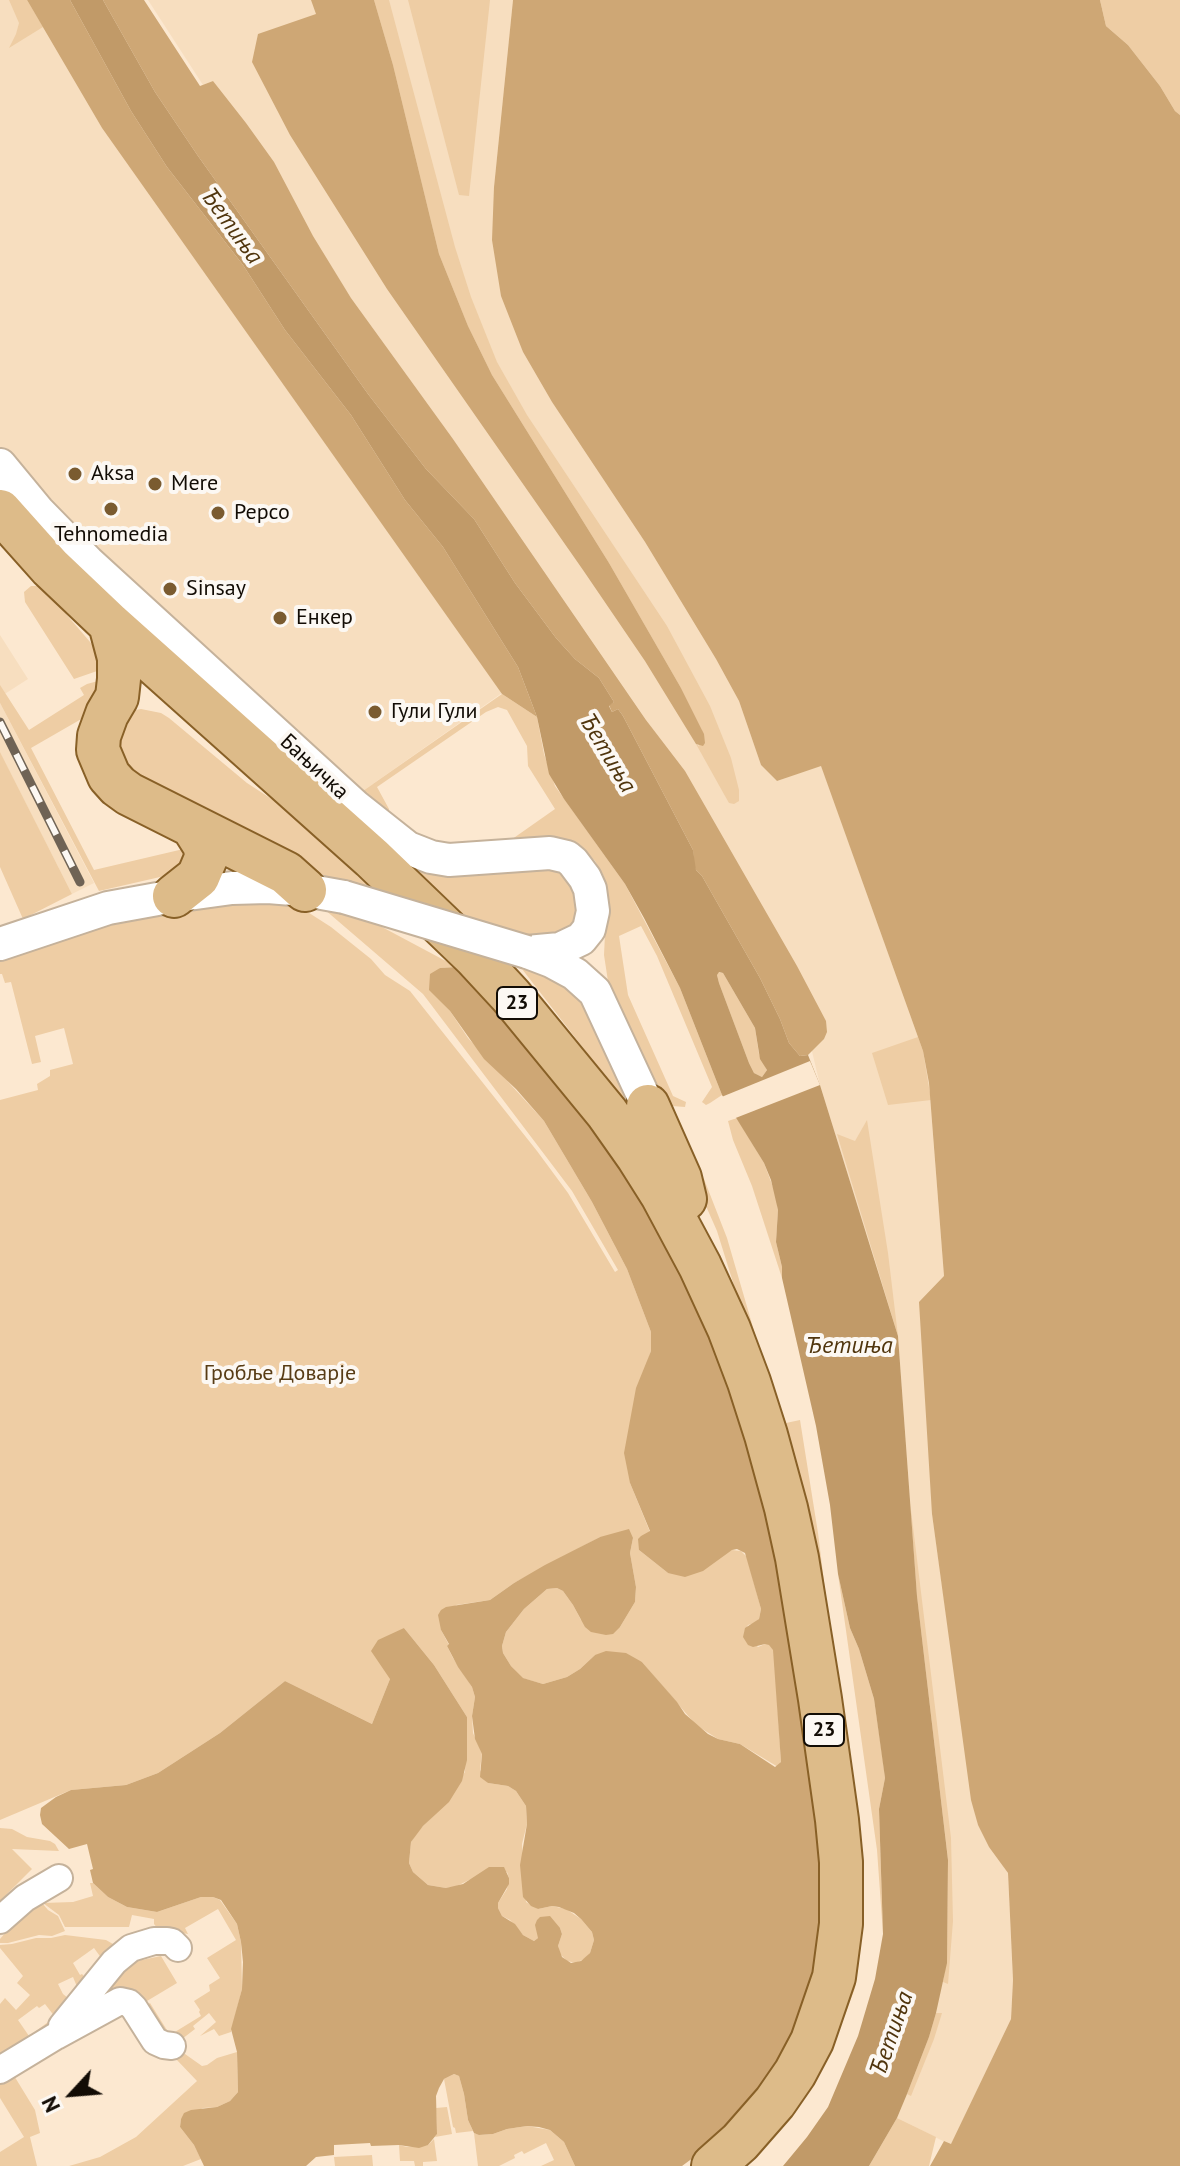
<!DOCTYPE html>
<meta charset="utf-8">
<style>
body{margin:0}
#map{position:relative;width:1180px;height:2166px;overflow:hidden;background:#fce8d0;font-family:"PT Sans",sans-serif}
canvas{display:block}
.north{position:absolute;left:32px;top:2054px;width:80px;height:80px;-webkit-text-stroke:6px #fcf8f3;paint-order:stroke;rotate:244deg;font-size:22px;font-weight:700;line-height:32px;text-align:center;color:#120c05}
.north::after{content:'';display:block;margin:auto;width:28px;height:36px;background:#120c05;clip-path:polygon(50% 0,100% 100%,50% 72%,0 100%)}
</style>
<div id="map">
<canvas width="1180" height="2166"></canvas>
<div class="north">N</div>
</div>
<script>
const context = document.querySelector('canvas').getContext('2d');
context.lineJoin = 'round';
function fill(path, color) { context.fillStyle = color; context.fill(path, 'evenodd'); }
const shape = rows => new Path2D(rows.map(r => 'M' + r).join(''));
function stroke(path, color, width, dash) { context.strokeStyle = color; context.lineWidth = width; context.lineCap = dash ? 'butt' : 'round'; context.setLineDash(dash || []); context.stroke(path); }
function drawText(font, color, halo, rows, align = 'center') {
  context.font = font + ' "PT Sans",sans-serif'; context.lineWidth = 8; context.setLineDash([]); context.textBaseline = 'middle'; context.strokeStyle = halo; context.fillStyle = color; for (const [text, x, y, turn = 0] of rows) {
    context.save(); context.translate(x, y); context.rotate((+turn || 0) * Math.PI / 180); context.textAlign = isNaN(turn) ? turn : align; if (halo) context.strokeText(text, 0, 0); context.fillText(text, 0, 0); context.restore();
  }
}
fill(shape([
 [0,0,27,0,102,128,502,693,360,793,50,505,0,448],
 [148,0,513,0,494,187,523,352,552,402,645,542,716,659,739,701,761,765,777,781,821,765,923,1051,929,1083,944,1276,932,1514,972,1800,978,1825,1008,1873,1013,1980,1011,2019,951,2145,897,2118,929,2037,947,1964,948,1860,917,1596,898,1336,820,1085,801,1005,684,775,453,439,351,298,213,81,203,85],
 [0,635,28,679,0,697],
 [0,703,94,883,72,894,0,753]
]), '#f7debf');
fill(shape([
 [9,0,27,0,43,27,9,48,16,34,19,23],
 [374,0,389,0,455,247,471,297,497,362,527,415,667,626,710,706,731,758,739,790,739,801,734,804,729,803,725,796,696,744,699,746,702,730,681,688,609,563,492,375,468,326,439,254,393,65],
 [408,0,490,0,469,196,459,195],
 [1100,0,1180,0,1180,115,1175,111,1160,86,1128,45,1106,26],
 [0,482,397,857,505,868,556,869,572,879,582,911,571,932,534,938,458,914,28,523,0,490],
 [31,586,38,586,47,592,97,650,100,670,74,679,25,602,24,592],
 [98,681,102,682,90,714,31,748,94,870,192,847,195,869,99,891,0,703,0,685,29,730,84,695,80,688,87,684],
 [502,694,537,717,544,754,555,786,625,884,680,988,722,1095,710,1103,706,1105,702,1102,712,1087,657,956,641,926,619,936,628,995,673,1096,686,1102,685,1107,672,1106,659,1095,611,1001,604,955,607,893,604,877,595,861,583,849,570,844,508,842,555,809,528,766,527,746,507,710,498,707,486,712,377,787,389,809,389,813,360,793],
 [141,709,161,713,169,718,247,783,287,809,381,893,315,874,128,778,112,732,131,711],
 [0,752,72,894,23,919,0,867],
 [222,900,292,902,331,927,371,959,385,975,410,991,537,1151,568,1193,615,1272,618,1270,572,1191,423,994,324,909,352,911,457,967,440,968,430,990,450,1011,468,1038,544,1121,592,1202,627,1269,651,1332,651,1351,647,1363,630,1483,650,1532,639,1550,668,1573,732,1550,741,1551,747,1557,761,1609,759,1619,756,1623,748,1625,744,1633,758,1647,765,1644,769,1644,774,1650,781,1762,778,1767,740,1744,718,1739,696,1725,642,1662,595,1655,580,1669,567,1677,543,1684,522,1678,511,1666,503,1653,502,1646,506,1632,524,1609,547,1589,557,1588,563,1591,573,1605,581,1620,620,1627,635,1602,636,1587,630,1553,633,1538,600,1537,514,1583,490,1600,456,1605,441,1630,449,1645,447,1646,453,1658,472,1687,475,1697,472,1716,473,1733,482,1753,480,1770,488,1783,508,1786,516,1791,526,1806,527,1824,522,1844,526,1902,538,1909,552,1906,566,1909,581,1919,592,1932,594,1940,590,1953,586,1958,576,1963,567,1961,559,1953,558,1946,562,1934,560,1928,539,1934,538,1938,534,1941,523,1935,510,1920,502,1916,498,1908,498,1903,507,1889,509,1878,507,1872,469,1880,455,1887,446,1888,428,1885,413,1872,409,1863,411,1842,416,1833,439,1810,465,1772,467,1717,434,1665,404,1628,390,1679,372,1724,285,1681,220,1733,158,1773,126,1785,71,1790,0,1820,0,1100,38,1090,37,1084,50,1076,50,1070,73,1064,64,1028,35,1036,41,1062,32,1064,11,982,5,983,2,974,0,974,0,956,82,927],
 [523,965,549,973,578,993,641,1109,621,1106,584,1049,522,969],
 [718,972,723,973,755,1028,759,1054,767,1070,762,1077,754,1073,749,1063,719,983,717,975],
 [918,1037,923,1051,931,1100,888,1105,872,1053],
 [737,1118,764,1163,776,1195,778,1210,776,1242,782,1267,782,1278,752,1186,733,1140,728,1121],
 [867,1120,888,1253,898,1336,837,1134,855,1141],
 [700,1176,704,1179,727,1238,757,1341,786,1423,800,1420,818,1533,861,1880,862,1922,860,1954,855,1988,845,2015,829,2053,807,2093,787,2120,745,2166,737,2166,816,2063,746,1324,717,1231,694,1179],
 [910,1502,951,1838,953,1921,948,1984,943,1982,947,1956,948,1859,917,1596],
 [838,1574,850,1628,859,1649,874,1699,883,1761,885,1778,879,1809,883,1934,877,1850],
 [0,1828,12,1829,27,1837,50,1841,55,1844,59,1851,12,1849,32,1869,0,1901],
 [90,1883,93,1883,108,1897,127,1907,157,1912,201,1897,213,1897,220,1900,237,1924,241,1942,242,1989,231,2032,219,2036,214,2029,200,2036,216,2022,209,2013,193,2026,195,2029,182,2039,167,2040,141,2009,150,2003,170,2035,201,2016,199,2012,200,2010,194,2001,210,1991,209,1985,220,1978,207,1958,236,1940,218,1909,185,1928,188,1934,158,1929,154,1924,154,1919,132,1915,129,1927,65,1927,59,1915,43,1903,73,1902,93,1896],
 [42,1903,48,1910,58,1916,65,1931,52,1936,39,1935,8,1943,0,1943,0,1939,12,1925],
 [65,1935,106,1940,113,1944,115,1948,102,1959,94,1948,73,1963,80,1975,82,1974,89,1982,80,1994,73,1977,58,1984,63,1994,73,2002,53,2026,0,2061,0,2004,5,1998,16,2010,30,1995,17,1983,23,1976,0,1948,0,1945,12,1944,36,1938,51,1938],
 [45,2004,55,2017,29,2036,18,2020,37,2006,39,2008],
 [161,1956,177,1983,142,2004,90,2003,123,1968,137,1961],
 [936,2013,942,2013,934,2039,911,2096,907,2094,929,2037],
 [237,2052,238,2092,230,2101,217,2107,203,2108,181,2119,180,2127,194,2145,201,2159,183,2166,69,2166,100,2157,136,2137,197,2081,176,2059,181,2054,185,2054,202,2066,207,2065,217,2058],
 [13,2074,35,2110,40,2133,30,2137,37,2166,0,2166,0,2152,24,2137,0,2098,0,2081],
 [454,2074,459,2076,464,2094,468,2120,473,2131,456,2133,455,2128,453,2127,444,2079],
 [447,2107,452,2134,435,2137,437,2133,436,2108],
 [897,2118,936,2137,929,2166,869,2166],
 [527,2126,550,2130,564,2142,575,2166,541,2166,554,2160,546,2143,524,2154,522,2151,514,2155,515,2158,499,2166,478,2166,474,2133,480,2135,493,2134,507,2129],
 [434,2139,437,2161,423,2162,423,2166,415,2166,414,2161,400,2161,399,2145,407,2147,428,2145],
 [372,2155,373,2166,335,2166,334,2157]
]), '#eecda4');
fill(shape([
 [27,0,70,0,131,111,167,167,243,265,285,330,351,415,405,500,443,547,518,667,537,717,502,694,102,128],
 [103,0,144,0,200,86,213,81,246,123,274,162,313,236,351,298,453,439,646,720,685,771,797,966,826,1021,827,1032,824,1039,808,1055,800,1056,789,1043,780,1019,760,978,702,876,696,870,694,866,693,850,623,716,618,709,612,712,609,705,614,702,599,678,575,659,556,638,515,583,474,519,426,469,368,394,198,156,155,92],
 [311,0,374,0,393,65,439,254,468,326,492,375,609,563,681,688,704,734,705,743,703,746,696,744,645,661,583,570,387,289,290,135,252,62,258,34,316,14],
 [513,0,1100,0,1106,26,1128,45,1160,86,1175,111,1180,115,1180,2166,930,2166,944,2141,951,2144,1011,2019,1013,1980,1008,1873,989,1847,978,1825,971,1800,932,1514,919,1302,944,1276,929,1083,923,1051,821,766,777,781,761,765,739,701,716,659,645,542,552,402,523,352,501,296,492,240,494,187],
 [457,967,531,1046,597,1127,670,1241,709,1324,750,1437,779,1549,823,1862,820,1961,805,2010,782,2058,739,2116,705,2149,682,2166,575,2166,564,2142,550,2130,539,2127,527,2126,507,2129,493,2134,479,2135,474,2133,468,2120,464,2094,459,2076,454,2074,444,2079,439,2088,436,2096,437,2134,428,2145,419,2148,399,2145,371,2146,370,2143,334,2145,334,2155,316,2157,306,2166,204,2166,194,2145,180,2127,181,2119,184,2113,191,2110,217,2107,230,2101,238,2092,237,2052,231,2029,242,1989,243,1962,241,1942,237,1924,221,1900,213,1897,201,1897,157,1912,127,1907,108,1897,93,1883,90,1870,93,1869,87,1844,69,1849,42,1824,40,1815,41,1808,56,1797,71,1790,126,1785,158,1773,220,1733,285,1681,372,1724,390,1679,371,1651,378,1640,404,1628,434,1665,467,1717,467,1760,462,1781,449,1802,423,1826,411,1842,409,1863,413,1872,428,1885,446,1888,463,1884,489,1867,504,1867,509,1878,509,1884,498,1903,498,1908,502,1916,515,1924,523,1935,534,1941,538,1938,535,1925,537,1920,540,1917,550,1916,560,1928,562,1934,558,1946,562,1957,571,1963,581,1961,590,1953,594,1940,592,1932,581,1919,574,1913,559,1907,552,1906,538,1909,531,1906,523,1897,520,1865,527,1824,526,1806,516,1791,508,1786,488,1783,480,1777,482,1754,475,1739,472,1716,475,1697,472,1687,458,1667,447,1646,449,1644,441,1630,438,1615,441,1610,446,1607,490,1600,514,1583,545,1565,600,1537,629,1529,633,1538,630,1553,636,1587,635,1602,620,1627,613,1634,606,1635,591,1632,585,1627,573,1605,563,1591,557,1588,547,1589,524,1609,506,1632,502,1646,503,1653,511,1666,523,1678,543,1684,567,1677,580,1669,595,1655,606,1651,626,1653,642,1662,677,1702,685,1714,708,1734,718,1739,740,1744,775,1767,781,1762,773,1650,769,1645,765,1644,753,1647,748,1645,743,1637,745,1628,759,1619,761,1609,745,1553,737,1549,732,1550,703,1571,685,1577,668,1573,639,1550,638,1539,641,1536,650,1531,630,1483,624,1453,636,1388,651,1351,651,1332,627,1269,592,1202,544,1121,516,1089,484,1059,450,1011,429,990,430,974,440,968]
]), '#cea775');
fill(shape([
 [70,0,103,0,155,92,198,156,368,394,426,469,474,519,515,583,556,638,575,659,599,678,614,702,609,706,612,712,618,709,623,716,693,850,696,870,702,876,760,978,780,1019,789,1043,800,1056,808,1055,820,1085,898,1336,917,1596,948,1860,947,1963,936,2013,929,2037,907,2094,897,2118,869,2166,783,2166,807,2137,828,2107,858,2036,875,1979,883,1934,879,1809,885,1778,874,1699,859,1649,850,1628,838,1574,830,1505,816,1426,782,1278,782,1267,776,1242,778,1210,771,1180,764,1163,722,1095,680,988,644,918,625,884,564,799,549,774,537,717,518,667,443,547,405,500,351,415,285,330,243,265,167,167,131,111],
 [719,972,723,973,755,1028,760,1059,767,1070,762,1077,754,1073,749,1063,719,983,717,975]
]), '#c19a68');
fill(shape([
 [810,1061,820,1085,733,1119,719,1098]
]), '#fce8d0');
const minor = shape([
 [0,1920,25,1898,59,1878],
 [62,2026,114,1962,131,1948,154,1941,167,1941,172,1942,178,1948],
 [0,2070,56,2036,120,2001,129,2003,134,2008,155,2041,164,2045,172,2046]
]);
const tertiary = shape([
 [0,465,38,511,88,562,355,806,408,848,431,857,449,860,550,853,567,857,573,862,585,878,590,889,593,911,589,929,581,939,560,949,527,952],
 [0,944,108,908,174,896,232,888,268,887,305,890,344,897],
 [530,953,551,961,575,974,595,992,648,1106]
]);
const primary = shape([
 [0,511,50,567,110,624,372,858,474,956,511,996,607,1113,638,1157,662,1195,700,1266,729,1329,749,1382,766,1435,786,1508,797,1558,820,1699,837,1820,841,1862,841,1924,834,1977,812,2041,795,2073,775,2102,740,2142,713,2166],
 [110,624,119,658,119,679,117,697,107,714,99,736,98,750,109,776,118,786,129,794,286,873,305,890],
 [174,896,198,877,206,858,205,846,193,827],
 [648,1106,680,1178,685,1199]
]);
stroke(minor, '#c5b29b', 30);
stroke(tertiary, '#c5b29b', 36);
stroke(primary, '#886027', 46);
stroke(minor, '#fff', 26);
stroke(tertiary, '#fff', 32);
stroke(primary, '#ddbb89', 42);
const rail = shape([
 [0,722,80,882]
]);
stroke(rail, '#6f6355', 9);
stroke(rail, '#fcf8f3', 6, [18]);
const tertiaryBridge = shape([
 [344,897,527,952]
]);
stroke(tertiaryBridge, '#c5b29b', 36, []);
stroke(tertiaryBridge, '#fff', 32);
for (const [x, y, r, color] of [
 [75,474,8,"#7a5b30"],
 [155,484,8,"#7a5b30"],
 [111,509,8,"#7a5b30"],
 [218,513,8,"#7a5b30"],
 [170,589,8,"#7a5b30"],
 [280,618,8,"#7a5b30"],
 [375,712,8,"#7a5b30"]
]) { const dot = new Path2D(); dot.arc(x, y, r, 0, 2 * Math.PI); context.fillStyle = color; context.fill(dot); stroke(dot, '#fcf8f3', 3); }
for (const [x, y, w] of [
 [517,1003,40],
 [824,1730,40]
]) { const box = new Path2D(); box.roundRect(x - w / 2, y - 16, w, 32, 6); context.fillStyle = '#fcf8f3'; context.fill(box); stroke(box, '#120c05', 2); }
drawText('bold 20px', '#120c05', null, [
 ["23",517,1003],
 ["23",824,1730]
]);
drawText('22px', '#120c05', '#fcf8f3', [
 ["Aksa",91,474],
 ["Mere",171,484],
 ["Pepco",234,513],
 ["Tehnomedia",111,535,"center"],
 ["Sinsay",186,589],
 ["Енкер",296,618],
 ["Гули Гули",391,712]
], 'left');
drawText('22px', '#120c05', '#fcf8f3', [
 ["Бањичка",314,767,43]
]);
drawText('22px', '#583c15', '#fcf8f3', [
 ["Гробље Доварје",280,1374]
]);
drawText('italic 24px', '#50350d', '#fcf8f3', [
 ["Ђетиња",231,226,54],
 ["Ђетиња",607,753,59],
 ["Ђетиња",849,1346],
 ["Ђетиња",892,2034,-71]
]);
</script>
